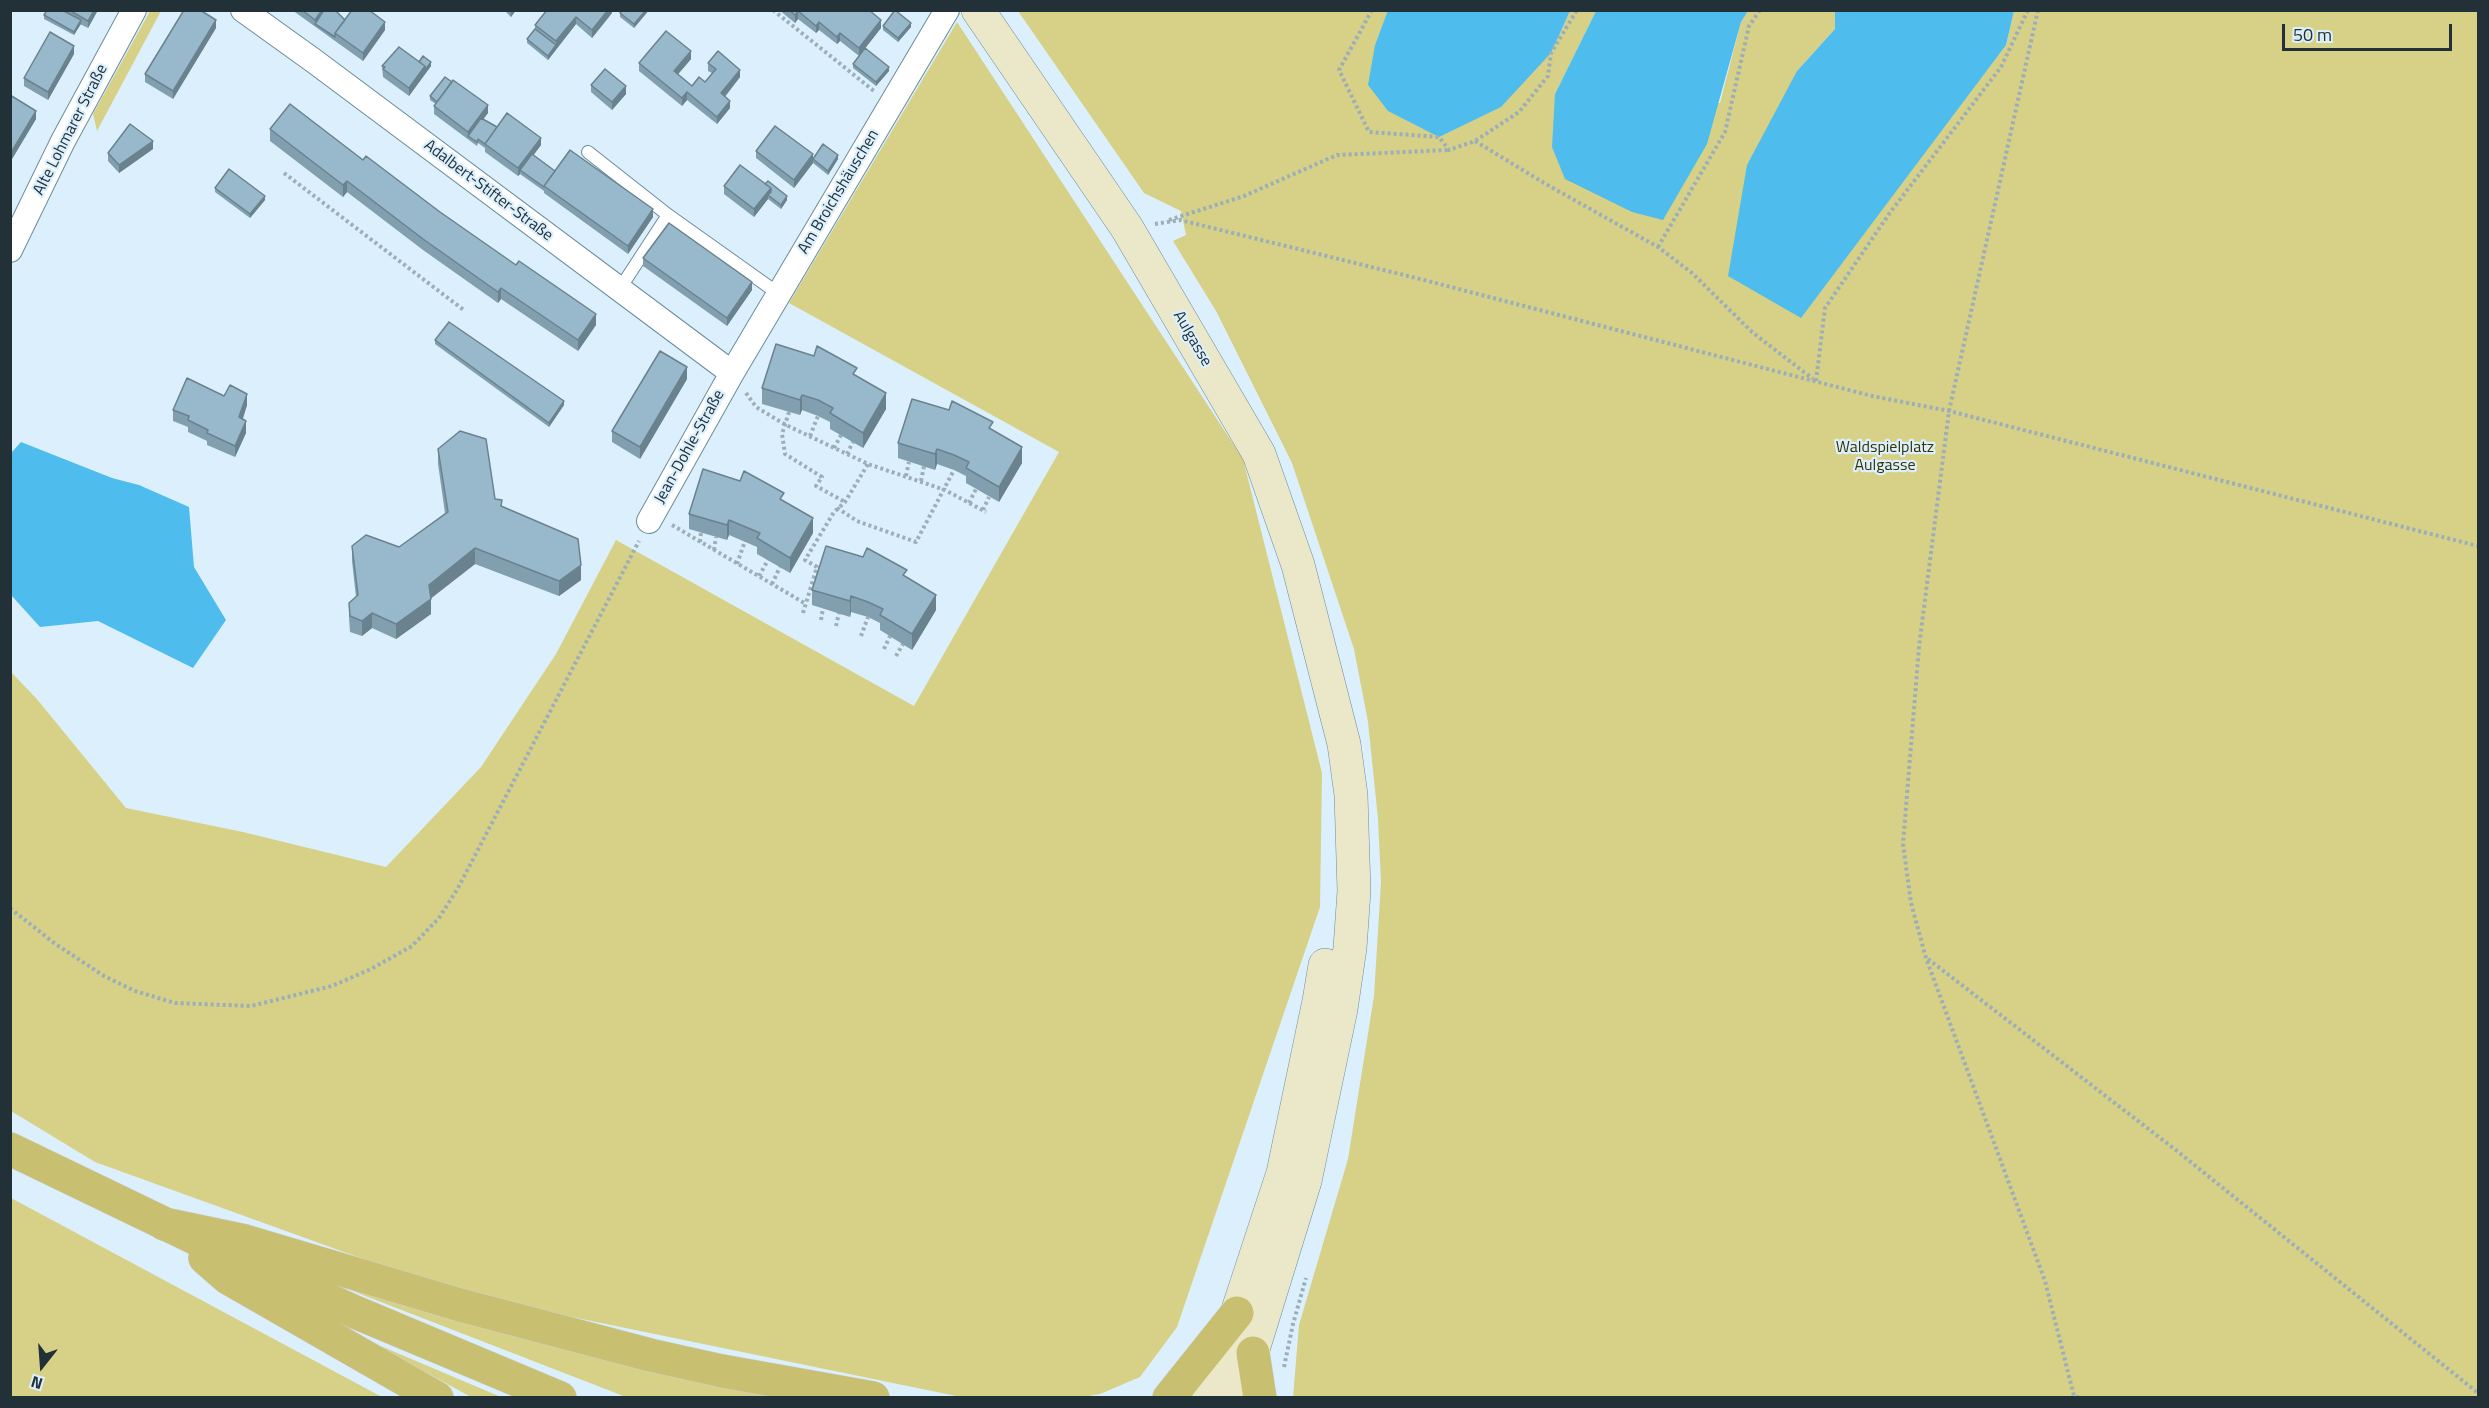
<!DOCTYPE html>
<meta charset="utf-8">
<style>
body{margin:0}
#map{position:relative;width:2489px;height:1408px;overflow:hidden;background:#dbf0fc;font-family:"Titillium Web",sans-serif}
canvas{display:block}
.frame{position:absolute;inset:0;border:12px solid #223037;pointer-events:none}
.north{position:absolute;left:12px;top:1336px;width:60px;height:60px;-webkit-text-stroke:4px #dbf0fc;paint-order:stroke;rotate:197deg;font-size:16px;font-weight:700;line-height:24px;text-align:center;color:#223037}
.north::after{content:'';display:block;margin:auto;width:21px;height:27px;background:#223037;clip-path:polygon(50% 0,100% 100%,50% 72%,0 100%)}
.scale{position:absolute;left:2282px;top:24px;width:170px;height:27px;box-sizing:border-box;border:3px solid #223037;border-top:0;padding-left:8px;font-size:18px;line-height:21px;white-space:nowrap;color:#223037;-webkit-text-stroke:4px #dbf0fc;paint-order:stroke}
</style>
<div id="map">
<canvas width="2489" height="1408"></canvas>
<div class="frame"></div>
<div class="north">N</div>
<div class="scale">50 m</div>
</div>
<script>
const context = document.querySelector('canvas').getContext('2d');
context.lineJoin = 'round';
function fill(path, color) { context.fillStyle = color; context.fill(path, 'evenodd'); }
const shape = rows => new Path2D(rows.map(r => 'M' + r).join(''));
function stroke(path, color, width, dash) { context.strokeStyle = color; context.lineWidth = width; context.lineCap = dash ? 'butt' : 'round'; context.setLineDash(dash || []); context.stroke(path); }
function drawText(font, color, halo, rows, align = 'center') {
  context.font = font + ' "Titillium Web",sans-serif'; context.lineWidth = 4.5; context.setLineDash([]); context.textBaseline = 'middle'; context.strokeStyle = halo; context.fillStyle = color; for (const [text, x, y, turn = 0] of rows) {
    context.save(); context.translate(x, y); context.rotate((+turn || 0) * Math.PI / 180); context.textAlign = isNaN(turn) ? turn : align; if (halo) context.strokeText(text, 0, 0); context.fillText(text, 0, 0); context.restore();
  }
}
fill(shape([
 [150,11,161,11,97,131,93,114],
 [1018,11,1388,11,1375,45,1551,53,1570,11,1596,11,1555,94,1720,103,1741,22,1748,11,1835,11,1835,29,1797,71,2006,45,2014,11,2478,11,2478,1397,1293,1397,1299,1325,1348,1159,1374,996,1381,882,1378,819,1368,722,1354,649,1292,463,1216,311,1173,241,1186,235,1181,211,1144,193],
 [957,22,1243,459,1322,773,1320,907,1177,1327,1140,1377,1100,1394,1083,1397,961,1397,460,1294,95,1162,11,1111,11,672,36,698,126,808,243,832,386,867,481,767,556,654,616,540,914,706,1059,452,789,303],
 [11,1198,382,1397,11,1397],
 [350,1290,781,1397,626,1397],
 [369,1341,501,1397,471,1397]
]), '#d7d087');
fill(shape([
 [1388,10,1570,10,1570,11,1551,53,1501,107,1439,137,1388,111,1368,85,1375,45],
 [1596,11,1748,11,1741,22,1707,144,1663,220,1632,212,1565,179,1552,147,1555,94],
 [1835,11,2014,11,2006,45,1801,318,1728,276,1747,165,1797,71,1835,29],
 [21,442,112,478,139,485,189,507,194,567,226,620,193,668,98,621,40,627,11,595,11,453]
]), '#4ebded');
const service = shape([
 [588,152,668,215,779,294],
 [619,290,668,215]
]);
const minor = shape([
 [243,10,314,61,732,373],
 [10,250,63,141,134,10],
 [649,521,732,373,947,10]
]);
const secondary = shape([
 [978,10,1127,228,1259,454,1298,565,1344,744,1351,795,1354,891,1350,948,1341,1009,1305,1181,1238,1398],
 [1209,1398,1283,1173,1319,1001,1325,965]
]);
const trunk = shape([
 [10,1149,236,1258,355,1312,560,1398],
 [164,1224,245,1241,460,1305,650,1355,722,1371,873,1398],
 [205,1258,228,1278,437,1398],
 [1253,1353,1260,1398],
 [1169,1398,1237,1313]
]);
stroke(service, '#6a8c9c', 14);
stroke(minor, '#6a8c9c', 26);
stroke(secondary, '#6a8c9c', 34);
stroke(trunk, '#ced1d3', 34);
stroke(shape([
 [773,10,874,91],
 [1372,10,1339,70,1369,132,1439,137,1449,150,1475,141,1519,112,1548,76,1551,53,1577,10],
 [2038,10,1949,411,1919,647,1903,844,1911,903,1926,958,2045,1281,2074,1396,2080,1398],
 [1475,141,1544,183,1658,247,1692,273,1752,332,1813,379],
 [284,173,465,311],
 [1169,220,1244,196,1337,155,1449,150],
 [1155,224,1180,220,1416,278,1872,396,1949,411,2478,546],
 [1658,247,1725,132,1749,26,1760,10],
 [1816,381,1825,308,1889,214,2001,67,2028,10],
 [746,393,756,407,786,425,868,464,945,490,986,512],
 [789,412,782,434,785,454,822,477,816,486,845,502],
 [810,436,818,416],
 [834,448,841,435],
 [847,454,853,442],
 [906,476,909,462],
 [921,481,924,466],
 [969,503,976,489],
 [837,508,857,521,916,542,954,470],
 [983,510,989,497],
 [672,525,806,604],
 [700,542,701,532],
 [714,550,716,537],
 [737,564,745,541],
 [759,576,768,560],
 [772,584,780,567],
 [803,613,817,567,805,560,834,512,845,502,868,464],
 [821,620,823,608],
 [836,626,839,613],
 [861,636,868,617],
 [884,649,890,636],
 [896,656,903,644],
 [10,908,54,943,104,976,135,991,175,1003,251,1006,332,986,371,969,412,946,439,918,458,888,639,541],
 [1928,959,2177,1151,2478,1393],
 [1284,1367,1293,1324,1306,1278]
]), '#9cafb9', 4, [3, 3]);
stroke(service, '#fff', 12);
stroke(minor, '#fff', 24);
stroke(secondary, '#ebe8ca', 33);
stroke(trunk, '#c8c070', 33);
fill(shape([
 [47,10,98,10,88,28,80,24,74,35,44,19,44,15],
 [292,10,335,10,345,20,385,30,363,61],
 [504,10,516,10,511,17],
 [612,10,612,13,592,38,576,24,548,60,527,43,527,39,535,29,535,25],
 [649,10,634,28,620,17,620,13],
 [779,10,869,10,881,28,859,56,840,41,837,44,819,30,816,33,798,19,795,23],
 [883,26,911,27,898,42,883,30],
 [216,28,173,99,145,82,145,74],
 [74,54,48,100,24,86,24,78],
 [691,59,678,74,692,86,705,82,712,73,708,71,708,63,740,77,725,97,730,108,717,124,687,100,682,106,639,71,639,63],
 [419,62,431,66,409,96,383,77,382,66],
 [853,64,889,71,876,86,853,68],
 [591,85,626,94,612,110,591,92],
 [10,95,36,119,12,159,10,158],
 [430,96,488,113,483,119,497,127,541,145,533,155,555,171,653,217,628,254,544,193,544,191,520,174,518,176,485,152,485,148,478,143,477,146,434,114,434,106,436,104,430,100],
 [270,129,363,160,440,212,596,325,578,351,501,299,498,303,423,250,347,192,343,197,270,141],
 [153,149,119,173,108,161,108,153],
 [756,151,813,158,838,159,828,175,813,163,794,188,756,158],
 [765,184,787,200,781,209,768,199,754,217,724,194,724,186],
 [215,188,265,200,250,218,215,192],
 [643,258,752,290,727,326,643,266],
 [435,340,564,405,549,427,435,344],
 [857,376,886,409,863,448,830,429,830,422,818,416,802,410,800,415,762,404,762,388],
 [687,379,640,459,612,442,612,431],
 [224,396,247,405,243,419,246,433,235,457,207,445,207,441,188,432,188,427,173,421,173,410],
 [993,430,1022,463,999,502,966,483,966,476,954,470,937,464,935,470,898,458,898,443],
 [438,449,495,499,502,506,581,580,559,596,475,564,431,598,431,614,396,639,372,628,362,636,350,632,349,618,349,603,356,597,352,561,352,546,399,547,445,513,438,464],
 [784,501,813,533,790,573,757,554,757,547,729,535,727,540,689,529,689,514],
 [907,577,936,610,912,650,880,630,880,623,868,617,851,612,850,617,812,605,812,590]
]), '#829faf');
fill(shape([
 [94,10,98,10,88,28,88,21],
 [322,10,327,10,315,24,315,20],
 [511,10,516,10,511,17],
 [608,10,612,10,612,13,592,38,592,30],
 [646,10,649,10,634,28,634,24],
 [798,11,798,19,795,23,795,15],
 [576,17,576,24,548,60,548,56,556,45,556,41],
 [81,20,81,24,74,35,74,32],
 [216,20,216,28,173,99,173,91],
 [881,20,881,28,859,56,859,48],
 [385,22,385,30,363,61,363,53],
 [819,22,819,30,816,33,816,26],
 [911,23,911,27,898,42,898,38],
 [840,33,840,41,837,44,837,37],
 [74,46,74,54,48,100,48,92],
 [691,51,691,59,674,79,674,71],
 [431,62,431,66,409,96,409,88,425,66],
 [889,67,889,71,876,86,876,82],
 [740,70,740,77,721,101,721,93],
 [626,86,626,94,612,110,612,102],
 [687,92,687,100,682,106,682,98],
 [730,101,730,108,717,124,717,117],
 [488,105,488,113,470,137,468,136,468,140,468,132],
 [36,111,36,119,12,159,12,151],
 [541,138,541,145,522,171,520,170,520,174,518,176,518,168],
 [153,141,153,149,119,173,119,165],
 [813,154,813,163,794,188,794,180],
 [838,155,838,159,828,175,828,171],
 [347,181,347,192,343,197,343,185],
 [771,188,771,196,768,195,768,199,754,217,754,209],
 [265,196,265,200,250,218,250,214],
 [787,196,787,200,781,209,781,205],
 [653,209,653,217,628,254,628,246],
 [752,282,752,290,727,326,727,318],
 [501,288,501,299,498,303,498,292],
 [596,314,596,325,578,351,578,340],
 [687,367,687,379,640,459,640,447],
 [886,393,886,409,863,448,863,433],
 [247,394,247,405,239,429,239,417],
 [802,395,802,410,800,415,800,400],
 [564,401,564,405,549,427,549,423],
 [246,421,246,433,235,457,235,446],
 [1022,447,1022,463,999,502,999,487],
 [937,449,937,464,935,470,935,454],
 [813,518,813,533,790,573,790,558],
 [729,520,729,535,727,540,727,525],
 [475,548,475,564,429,600,429,585],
 [581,565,581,580,559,596,559,581],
 [936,595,936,610,912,650,912,634],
 [851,596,851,612,850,617,850,601],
 [431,599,431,614,396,639,396,624],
 [372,613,372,628,362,636,362,621]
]), '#6a828e');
const building = shape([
 [47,10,62,10,81,20,74,32,44,15,47,10],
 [69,10,94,10,88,21,69,10],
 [184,10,200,10,216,20,173,91,145,74,184,10],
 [302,10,322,10,315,20,302,10],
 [324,10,335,10,345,20,335,33,335,37,315,24,324,10],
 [352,10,369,10,385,22,363,53,335,33,352,10],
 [547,10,608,10,592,30,576,17,556,41,535,25,547,10],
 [622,10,646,10,634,24,620,13,622,10],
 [789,10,869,10,881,20,859,48,840,33,837,37,819,22,816,26,798,11,795,15,789,10],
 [895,10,911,23,898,38,883,26,895,10],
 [535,29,556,45,548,56,527,39,535,29],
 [666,31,691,51,674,71,692,86,699,77,705,82,716,69,708,63,718,51,740,70,721,93,730,101,717,117,687,92,682,98,639,63,666,31],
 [50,32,74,46,48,92,24,78,50,32],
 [399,47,425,66,409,88,383,69,385,67,382,66,399,47],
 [865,48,889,67,876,82,853,64,865,48],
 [423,56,431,62,425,70,425,66,419,62,423,56],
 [605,69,626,86,612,102,591,85,605,69],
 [445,77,452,82,437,102,430,96,445,77],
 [453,80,488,105,468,132,434,106,453,80],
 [10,95,36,111,12,151,10,150,10,95],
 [290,104,363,160,366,156,440,212,516,265,519,261,596,314,578,340,501,288,498,292,423,239,347,181,343,185,270,129,290,104],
 [507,113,541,138,518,168,485,144,507,113],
 [481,118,497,127,485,144,478,139,477,142,468,136,481,118],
 [130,124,153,141,119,165,108,153,130,124],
 [775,126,813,154,794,180,756,151,775,126],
 [823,144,838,155,828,171,813,159,823,144],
 [570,150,653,209,628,246,544,186,570,150],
 [532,154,555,171,544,186,544,187,520,170,532,154],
 [740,165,771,188,754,209,724,186,740,165],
 [229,169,265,196,250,214,215,188,229,169],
 [768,181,787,196,781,205,768,195,771,192,771,188,765,184,768,181],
 [669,223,752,282,727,318,643,258,669,223],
 [449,322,564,401,549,423,435,340,449,322],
 [776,344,814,356,817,346,857,368,853,374,886,393,863,433,830,413,833,408,818,400,802,395,800,400,762,388,776,344],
 [660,351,687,367,640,447,612,431,660,351],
 [187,378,224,396,230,385,247,394,239,417,246,421,235,446,207,433,208,430,188,420,189,416,173,410,187,378],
 [912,399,949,410,952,401,993,422,989,428,1022,447,999,487,966,468,969,462,954,455,937,449,935,454,898,443,912,399],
 [460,431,486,439,495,499,502,500,501,506,578,539,581,565,559,581,475,548,429,585,431,599,396,624,372,613,362,621,350,616,349,603,358,595,352,546,366,535,399,547,448,512,438,449,460,431],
 [703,469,740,481,744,471,784,493,780,499,813,518,790,558,757,538,760,533,729,520,727,525,689,514,703,469],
 [826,546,863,557,867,548,907,570,903,575,936,595,912,634,880,615,883,609,868,602,851,596,850,601,812,590,826,546]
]);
fill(building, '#97b9cb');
stroke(building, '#6a828e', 1.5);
drawText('16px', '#223037', '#dbf0fc', [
 ["Alte Lohmarer Straße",71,130,-63],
 ["Adalbert-Stifter-Straße",488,191,37],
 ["Am Broichshäuschen",839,192,-59],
 ["Aulgasse",1192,339,60],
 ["Jean-Dohle-Straße",690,447,-61]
]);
drawText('16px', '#373206', '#dbf0fc', [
 ["Waldspielplatz",1885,448],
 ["Aulgasse",1885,466]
]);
</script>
